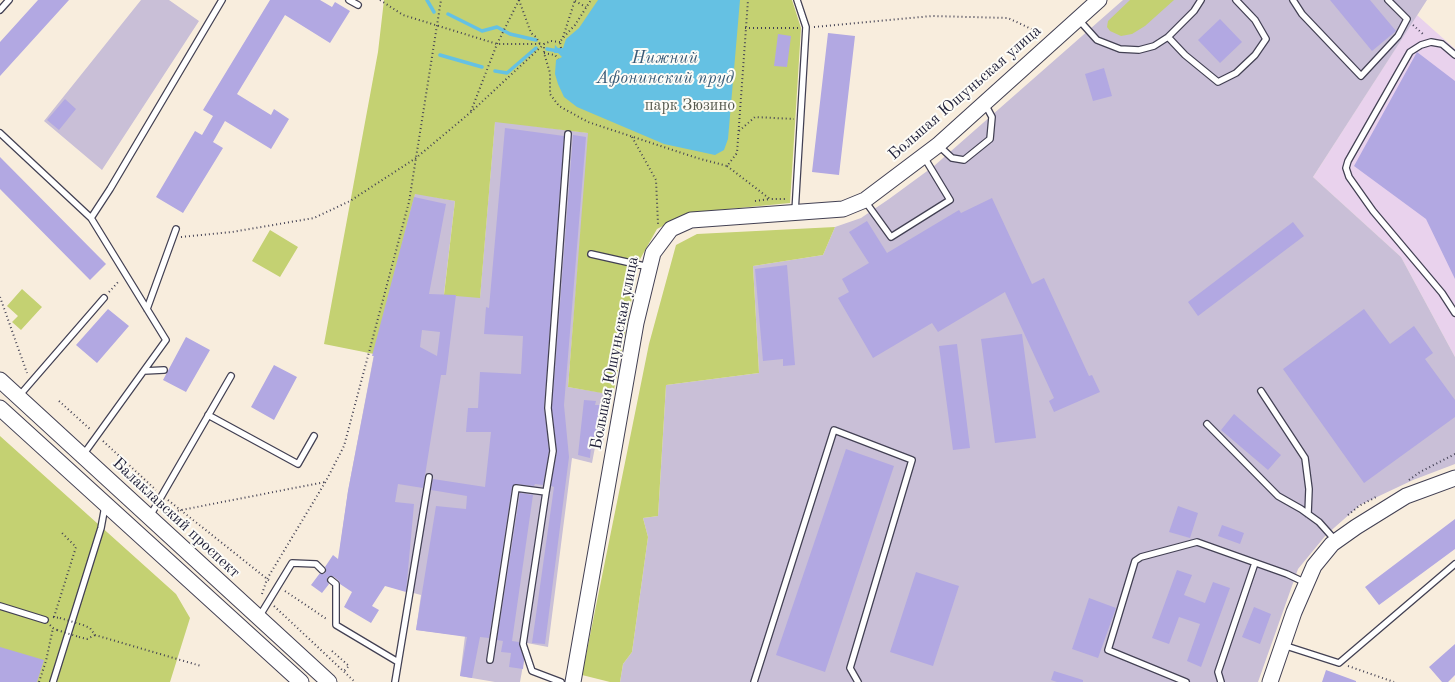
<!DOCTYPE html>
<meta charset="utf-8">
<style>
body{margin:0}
canvas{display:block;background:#f8eddd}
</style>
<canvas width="1455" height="682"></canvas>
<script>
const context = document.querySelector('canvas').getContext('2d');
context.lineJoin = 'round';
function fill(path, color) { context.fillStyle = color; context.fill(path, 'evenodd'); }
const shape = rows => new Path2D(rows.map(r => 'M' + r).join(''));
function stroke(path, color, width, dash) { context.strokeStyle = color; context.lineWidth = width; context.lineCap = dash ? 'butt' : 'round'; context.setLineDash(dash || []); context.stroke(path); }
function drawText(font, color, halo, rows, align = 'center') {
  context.font = font + ' "Old Standard TT",serif'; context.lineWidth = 4; context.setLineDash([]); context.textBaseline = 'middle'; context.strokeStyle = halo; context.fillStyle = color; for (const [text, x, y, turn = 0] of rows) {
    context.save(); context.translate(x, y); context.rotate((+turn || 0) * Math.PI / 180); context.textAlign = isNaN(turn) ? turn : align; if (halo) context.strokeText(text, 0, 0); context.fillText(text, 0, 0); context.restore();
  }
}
fill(shape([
 [1417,15,1455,49,1455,357,1401,257,1313,177]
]), '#e9d2ed');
fill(shape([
 [141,0,169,0,199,21,102,170,44,121],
 [1123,0,1427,0,1313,177,1401,257,1455,357,1455,464,1413,480,1360,505,1326,535,1298,569,1258,682,620,682,623,664,632,652,648,537,643,518,658,516,666,385,759,373,753,266,823,255,835,227,861,218,889,199,934,166],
 [495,121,589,133,568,387,610,394,603,443,596,442,592,463,572,458,548,647,527,643,520,682,495,682,460,676,465,636,416,630,421,595,391,587,340,548,348,491,374,354,415,193,455,201,444,294,480,297]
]), '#c9bfd7');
fill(shape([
 [384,0,792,0,801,28,790,203,688,213,657,229,639,261,613,395,568,387,588,133,495,122,480,298,444,295,455,201,415,194,374,354,324,344,378,52],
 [1130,0,1174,0,1145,26,1132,34,1121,36,1110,31,1107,27,1108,21],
 [835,227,823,255,753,266,759,373,666,385,658,516,643,518,648,537,632,652,623,664,620,682,610,682,582,675,649,344,676,245,697,234],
 [270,230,298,247,280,277,252,261],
 [22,289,42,307,21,330,12,322,18,316,7,306],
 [0,436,176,594,190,618,170,682,0,682]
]), '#c4d172');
fill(shape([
 [598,0,740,0,728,139,724,150,715,155,664,144,577,107,564,97,558,84,555,74,556,60,562,57,558,53,554,53,555,45,558,48,563,48,566,39,579,28]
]), '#65c1e3');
stroke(shape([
 [427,0,434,12],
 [448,14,482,31,497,27,510,34,536,40],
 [547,49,558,51],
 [440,55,482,67],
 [495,71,507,73,536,48]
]), '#65c1e3', 3.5);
fill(shape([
 [38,0,69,0,0,76,0,42],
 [270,0,320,0,332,7,335,2,350,11,330,43,285,15,237,94,271,115,274,109,289,119,271,149,225,121,213,142,223,148,183,213,156,197,195,131,202,135,213,116,203,110],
 [1330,0,1370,0,1396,31,1372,51],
 [1220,19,1242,42,1220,63,1198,40],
 [828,33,855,36,839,175,812,172],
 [778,34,791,36,787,67,774,66],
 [1417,52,1455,81,1455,279,1426,219,1354,166],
 [1104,68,1112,96,1093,101,1085,74],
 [65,99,76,109,59,130,47,120],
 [505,128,564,136,544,408,549,451,543,485,535,484,534,486,516,484,512,487,489,638,480,637,472,678,460,676,467,637,416,630,436,506,466,509,467,496,431,490,433,479,485,487,491,432,466,432,468,408,478,408,480,372,521,374,523,336,484,334,486,307,489,308],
 [573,135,586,137,564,405,569,457,545,644,532,643,554,487,551,486,557,452,552,408],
 [0,157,106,264,90,280,0,189],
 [414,197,446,204,429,294,456,295,446,375,441,375,423,488,398,484,395,502,414,504,406,592,385,586,372,606,379,610,371,623,344,607,352,592,340,584,339,581,334,577,330,576,327,578,327,581,329,584,322,593,311,585,320,573,323,574,325,573,326,569,325,567,333,555,338,559,348,491,374,356,372,356],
 [422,330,440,332,437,356,420,347],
 [992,198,1032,284,1044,278,1089,376,1092,375,1100,392,1054,412,1049,401,1054,398,1005,292,938,332,932,323,873,358,838,298,849,292,842,279,869,263,849,232,867,221,887,253,959,210,961,213],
 [1293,222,1304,236,1198,316,1188,302],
 [787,265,795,365,783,366,783,359,763,361,755,269],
 [108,309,129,326,97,363,76,345],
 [1364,309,1390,344,1414,326,1433,353,1425,359,1455,400,1455,417,1364,483,1283,369],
 [1022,334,1036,438,995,443,981,339],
 [186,337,210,350,186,392,163,380],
 [957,344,970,448,953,450,939,346],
 [274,365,297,377,274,420,251,407],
 [584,400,596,401,595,405,607,405,602,439,592,438,590,458,578,455],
 [1234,414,1281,455,1268,470,1221,430],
 [846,449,894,466,825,672,776,655],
 [520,493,533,495,512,641,519,642,524,660,523,669,509,667,511,653,501,652,503,641,497,640],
 [1178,506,1198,513,1190,538,1169,532],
 [1455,519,1455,549,1379,605,1365,587],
 [1222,525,1244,533,1240,544,1218,536],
 [1177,570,1192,575,1184,595,1205,603,1213,582,1230,588,1201,667,1187,661,1200,624,1179,617,1169,644,1152,638],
 [916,572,959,586,933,666,890,652],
 [1089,598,1116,608,1098,658,1072,649],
 [1254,607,1271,614,1260,644,1242,637],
 [1455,644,1455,675,1448,682,1442,682,1429,667],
 [0,647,44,660,37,682,0,682],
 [1326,670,1356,681,1356,682,1322,682],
 [1054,671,1083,680,1083,682,1057,682,1051,680]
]), '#b2a8e2');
const lane = shape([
 [349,0,358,5],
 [1293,0,1302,14,1361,76,1398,36,1407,19,1388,0],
 [0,10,9,0],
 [1079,20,1097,40,1120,49,1139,50,1154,46,1168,37,1194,11,1201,0],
 [1168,37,1185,55,1218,82,1236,73,1255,55,1266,39,1255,20,1236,0],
 [1455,55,1442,44,1431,42,1421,45,1410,52,1348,161,1346,168,1349,177,1373,211,1442,293,1455,313],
 [0,133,91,218,166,340,83,455],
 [938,145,952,158,964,160,990,139,992,117,985,104],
 [865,201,891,237,950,200,924,157],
 [795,212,806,27,797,0],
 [91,218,110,189,222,0],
 [591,254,649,267],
 [147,309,176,229],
 [144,371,164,370],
 [1261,391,1305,458,1309,489,1308,514],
 [19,396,104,298],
 [208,415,298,464,314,436],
 [1207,424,1278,496,1301,509,1319,522,1336,541],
 [546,492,553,451,548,408,568,134],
 [150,516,231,376],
 [331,580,336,584,336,625,398,662],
 [0,606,45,620],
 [259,617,292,563,316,564,322,570],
 [1283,645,1339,663,1455,564],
 [490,660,516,488,546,492,523,644,532,671,561,682],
 [53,682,101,528,105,506],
 [395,682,429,477],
 [754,682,834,430,912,460,850,668,858,682],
 [1186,682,1108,650,1135,561,1141,557,1197,542,1287,574,1306,583],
 [1221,682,1218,672,1255,563]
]);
const secondary = shape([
 [0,380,329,682],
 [0,408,301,682],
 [573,682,636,323,653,253,671,229,691,220,843,209,865,200,938,145,1099,0],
 [1270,682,1294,612,1314,566,1332,544,1356,527,1406,496,1455,478]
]);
stroke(lane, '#424053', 8);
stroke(secondary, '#424053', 17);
stroke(shape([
 [380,0,403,15,497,44,543,44],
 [519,0,531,33,536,37,540,44],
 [575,1,586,7],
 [1413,25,1424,35],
 [814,27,932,16,1008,18,1042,34],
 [745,28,798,28],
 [563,37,575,0],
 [560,42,551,41,544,44,544,53,550,73,550,94,559,106,588,122,697,158,727,166,737,153,748,0],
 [561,48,560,42,562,39,575,25,591,0],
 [544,53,555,55,558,59],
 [471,111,497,44,519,0],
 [739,131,755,117,794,119],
 [632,137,656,180,658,224],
 [727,166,770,199,787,199],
 [755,201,770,199],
 [181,237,232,232,314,218,350,201,416,158,471,112,544,44],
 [109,292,119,281],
 [0,297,27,373],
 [59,401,91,430],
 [103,441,156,490],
 [1409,480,1420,472,1455,454],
 [168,500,271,582],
 [166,513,325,482],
 [1348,515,1359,506,1378,496],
 [285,591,328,620],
 [262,594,267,579,326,481,344,446,409,202,441,0],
 [274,606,355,682],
 [53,617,60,618],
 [54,617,76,547,62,533],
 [50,625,53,628,57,630],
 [83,625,90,628,95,635,201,666],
 [79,637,87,639,95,635],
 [332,651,349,666,344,671],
 [1348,666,1394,682],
 [39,682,46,661,53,628]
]), '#424053', 2, [1, 3]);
stroke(lane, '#fff', 5.5);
stroke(secondary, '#fff', 15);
stroke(shape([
 [60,618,83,625],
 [57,630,79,637]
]), '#424053', 2, [1, 3]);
drawText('16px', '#22223b', '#fdfcf7', [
 ["Большая Юшуньская улица",965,93,-41],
 ["Большая Юшуньская улица",615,353,-79],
 ["Балаклавский проспект",176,518,43]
]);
drawText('16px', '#53574c', '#fdfcf7', [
 ["парк Зюзино",690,106]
]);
drawText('italic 17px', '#395a76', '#fdfcf7', [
 ["Нижний",665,59],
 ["Афонинский пруд",665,79]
]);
</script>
